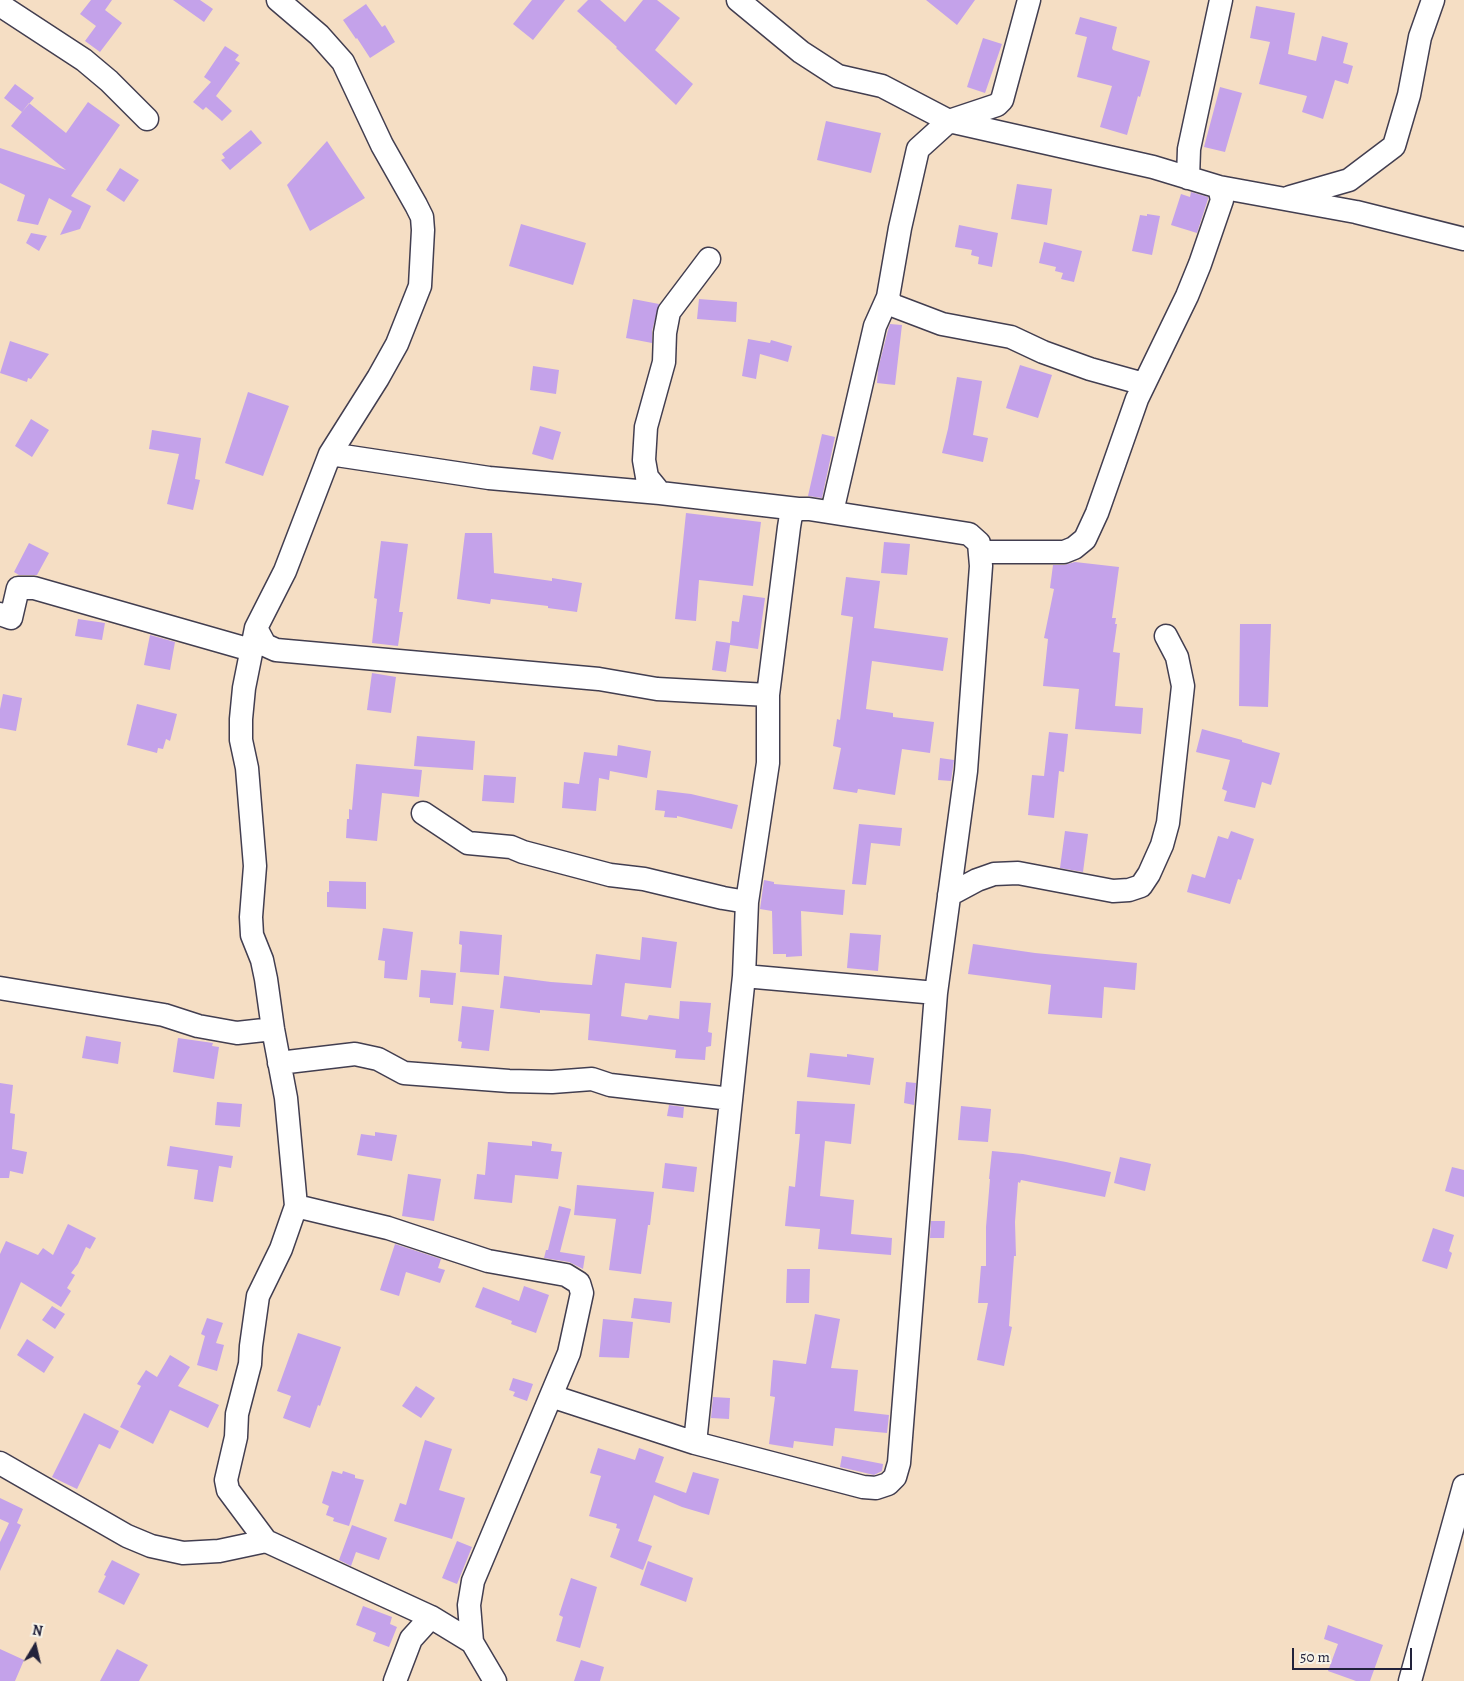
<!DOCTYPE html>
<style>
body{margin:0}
#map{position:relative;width:1464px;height:1681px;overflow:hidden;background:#f5dec4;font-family:Alegreya,serif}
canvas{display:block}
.north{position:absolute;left:10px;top:1621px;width:50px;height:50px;-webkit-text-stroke:4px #f7f3e8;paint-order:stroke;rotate:9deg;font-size:14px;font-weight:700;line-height:20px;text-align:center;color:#22223b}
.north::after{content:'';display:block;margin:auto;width:18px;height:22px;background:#22223b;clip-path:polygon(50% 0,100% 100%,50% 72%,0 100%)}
.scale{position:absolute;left:1292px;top:1648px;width:120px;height:22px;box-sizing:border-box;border:2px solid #22223b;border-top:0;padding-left:6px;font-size:15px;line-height:18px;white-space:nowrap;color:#22223b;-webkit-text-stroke:4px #f7f3e8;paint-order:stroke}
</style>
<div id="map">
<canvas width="1464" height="1681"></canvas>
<div class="north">N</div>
<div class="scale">50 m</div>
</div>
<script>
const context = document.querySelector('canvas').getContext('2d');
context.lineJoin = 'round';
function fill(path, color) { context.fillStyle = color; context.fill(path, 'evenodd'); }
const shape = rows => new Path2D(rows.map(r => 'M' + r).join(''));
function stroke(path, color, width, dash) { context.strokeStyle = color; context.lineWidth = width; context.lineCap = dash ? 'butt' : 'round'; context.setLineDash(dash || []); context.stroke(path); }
fill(shape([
 [91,0,112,0,105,10,122,23,100,52,85,41,96,26,80,14],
 [173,0,200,0,213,9,204,22],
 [532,0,565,0,533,40,513,24],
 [588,0,600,0,625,22,643,0,657,0,680,18,655,50,693,84,676,105,616,48,617,47,577,11],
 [926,0,975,0,957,25],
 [366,4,382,27,385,25,395,42,370,58,357,38,356,39,343,20],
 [1256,6,1295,13,1288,54,1316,61,1322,36,1348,43,1343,63,1353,66,1348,84,1335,80,1323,119,1302,112,1307,96,1259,84,1270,42,1250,38],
 [1080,17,1117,27,1112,48,1113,50,1150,61,1140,97,1138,96,1127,135,1100,127,1112,86,1077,77,1087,37,1075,34],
 [983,38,1002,44,985,93,967,87],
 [225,46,239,55,235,60,240,63,216,96,232,111,222,121,206,107,203,110,193,102,211,82,204,77],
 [15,84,34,98,22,112,4,98],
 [1220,87,1242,93,1225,152,1204,147],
 [88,102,120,125,71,196,91,206,80,229,60,235,72,211,49,198,38,225,17,221,25,195,0,183,0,148,66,170,11,126,29,103,66,133],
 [826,121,881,133,871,173,817,160],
 [251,130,262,143,230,170,221,160,225,158,222,154],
 [327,141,365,198,310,231,287,185],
 [120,168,139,180,124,202,106,190],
 [1017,184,1052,189,1047,225,1011,219],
 [1191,192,1208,197,1208,199,1197,233,1171,225,1181,194,1190,197],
 [1147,214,1160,216,1152,255,1132,251,1140,215,1147,216],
 [521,224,586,243,573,285,509,266],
 [959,225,998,233,992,267,978,264,979,257,971,255,972,250,955,247],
 [31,233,47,236,39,251,26,243],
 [1044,242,1082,251,1074,282,1061,279,1063,273,1055,271,1056,267,1039,263],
 [633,299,659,304,652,331,652,343,626,338],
 [699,299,737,302,736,322,697,319],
 [890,324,902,325,895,385,877,383,878,369,888,330],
 [748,339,770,343,771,340,792,346,788,362,760,354,756,379,742,376],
 [10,341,49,354,31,379,28,378,27,382,0,373],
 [1020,365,1052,375,1038,418,1006,408],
 [533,366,559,370,556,394,530,390],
 [957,377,982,381,973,435,988,438,983,462,942,453,948,429],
 [248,392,289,406,263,476,225,463],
 [31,419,49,430,32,457,15,446],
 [540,426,561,432,553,460,532,454],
 [152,430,201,438,195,479,200,480,193,510,167,504,179,454,149,449],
 [822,434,835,437,822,498,808,496],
 [686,513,761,522,753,586,699,580,696,621,675,619],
 [465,533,492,533,494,573,552,581,552,578,582,583,577,612,548,608,548,606,491,599,490,604,457,599],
 [381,541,408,544,399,612,403,612,398,646,372,643,377,599,374,598],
 [884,542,910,544,907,575,881,573],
 [29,543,49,553,37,575,19,575,14,572],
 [1075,562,1119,567,1112,618,1116,618,1115,624,1117,624,1113,652,1120,653,1115,706,1143,708,1141,734,1075,729,1079,689,1043,686,1048,639,1044,638,1054,589,1050,588,1053,565,1064,565],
 [846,577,880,581,874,628,948,638,943,671,872,661,866,709,893,713,893,717,934,722,930,753,902,749,895,795,858,789,857,793,833,789,841,748,833,746,837,719,840,720,853,617,841,615],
 [743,595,765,598,758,649,730,645,726,672,712,670,716,641,730,643,732,621,739,622],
 [78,619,105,623,102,640,75,636],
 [1240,624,1271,624,1268,707,1239,706],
 [150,635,175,642,170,670,144,665],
 [372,673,396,677,391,713,367,710],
 [3,694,22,698,16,731,0,728,0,709],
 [137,704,177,714,170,741,166,739,163,749,158,748,157,753,127,745],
 [1202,729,1242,740,1242,742,1280,753,1271,785,1262,782,1255,808,1224,801,1227,791,1222,789,1230,760,1196,752],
 [1049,732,1068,734,1064,772,1059,771,1054,818,1028,815,1032,775,1044,776],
 [417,736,475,741,473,770,414,766],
 [618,745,651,751,647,778,610,771,609,780,599,778,596,811,562,808,564,782,579,784,584,752,617,756],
 [940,758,954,760,951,781,938,780],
 [356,764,422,770,419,797,382,793,377,841,346,838,347,819,349,819,349,809,352,810],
 [484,775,516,777,514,803,482,801],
 [657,790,691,794,738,805,732,829,677,816,677,818,664,817,665,811,655,810],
 [859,824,902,828,900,846,871,843,866,885,852,884],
 [1065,831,1088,834,1083,872,1060,868],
 [1231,831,1254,839,1241,880,1238,879,1230,904,1187,892,1192,874,1205,878,1218,836,1228,839],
 [764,880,774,882,774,884,845,890,843,915,801,911,802,956,786,957,786,954,773,954,772,911,760,909],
 [329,881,366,882,366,909,327,907,327,892,329,892],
 [383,928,413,932,407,980,384,978,385,961,378,960],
 [460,931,502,935,499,975,460,972,462,945,459,944],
 [850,933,881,935,878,971,847,968],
 [642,937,677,942,671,988,625,983,621,1016,647,1020,649,1015,679,1019,680,1001,711,1003,708,1032,712,1033,711,1046,706,1047,705,1060,675,1058,676,1050,588,1040,590,1014,540,1010,540,1013,500,1008,504,976,551,982,592,985,596,954,640,960],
 [973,944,1035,953,1137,963,1135,990,1104,987,1102,1018,1048,1014,1051,985,968,974],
 [421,970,456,973,453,1005,430,1003,430,998,419,997],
 [462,1006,494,1010,489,1051,461,1048,462,1042,458,1041],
 [86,1036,121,1042,118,1064,82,1058],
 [178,1038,213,1043,212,1046,219,1047,214,1079,173,1072],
 [810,1053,847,1057,847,1054,874,1058,870,1085,807,1077],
 [906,1082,916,1083,914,1105,904,1103],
 [0,1083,13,1085,10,1113,15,1114,12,1149,27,1152,23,1174,10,1171,9,1178,0,1178],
 [797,1101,855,1104,851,1144,825,1141,820,1196,854,1200,851,1234,892,1238,891,1255,818,1249,820,1229,785,1226,789,1186,795,1187,800,1134,795,1134],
 [217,1102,242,1104,240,1127,215,1125],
 [669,1105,684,1107,683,1118,667,1116],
 [961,1106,991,1109,988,1142,958,1140],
 [375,1132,397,1135,392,1161,357,1155,361,1134,375,1136],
 [532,1141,552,1144,551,1151,562,1152,558,1179,515,1175,512,1203,474,1199,477,1174,485,1175,488,1142,532,1146],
 [170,1146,233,1156,231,1168,219,1166,213,1202,194,1199,198,1170,167,1166],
 [992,1151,1023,1154,1066,1162,1111,1172,1105,1197,1021,1180,1020,1183,1018,1182,1015,1222,1016,1256,1014,1256,1009,1326,1012,1327,1004,1366,977,1360,988,1303,978,1303,981,1266,986,1266,986,1227,990,1179,989,1179],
 [1120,1157,1151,1164,1145,1191,1114,1183],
 [665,1163,697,1167,694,1192,662,1188],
 [1452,1167,1464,1170,1464,1197,1445,1191],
 [408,1174,441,1179,434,1221,402,1216],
 [577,1185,654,1192,650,1225,648,1225,641,1274,609,1270,616,1219,574,1215],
 [559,1206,571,1209,560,1252,585,1256,583,1269,569,1262,544,1258,546,1250,548,1250],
 [931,1221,945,1221,944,1238,930,1238],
 [68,1224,96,1238,90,1249,86,1247,78,1264,71,1273,75,1275,67,1288,71,1291,61,1307,21,1282,0,1330,0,1254,6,1241,38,1255,43,1248,53,1255],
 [1433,1228,1454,1235,1449,1251,1452,1253,1447,1269,1422,1261],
 [395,1244,441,1259,438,1268,445,1270,440,1283,406,1272,399,1296,380,1290],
 [787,1269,810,1269,809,1303,786,1303],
 [524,1286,549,1295,536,1333,511,1324,512,1321,475,1307,483,1287,519,1301],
 [634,1298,672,1302,670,1323,631,1318],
 [52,1306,65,1314,55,1329,42,1320],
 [815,1314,840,1319,831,1368,858,1370,854,1411,889,1415,887,1433,835,1428,833,1446,794,1441,793,1448,769,1444,775,1397,770,1396,773,1360,806,1364],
 [207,1318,223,1323,216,1343,224,1345,217,1371,197,1365,205,1336,201,1334],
 [603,1319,633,1322,629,1358,599,1357],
 [298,1333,341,1347,320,1406,318,1405,310,1428,283,1418,291,1396,277,1391],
 [27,1339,54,1357,44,1373,17,1355],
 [170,1355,190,1367,178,1386,219,1405,208,1428,170,1410,153,1444,120,1427,141,1386,137,1384,146,1370,157,1377],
 [513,1378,533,1384,527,1401,513,1396,515,1392,509,1390],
 [416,1386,435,1398,421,1418,402,1406],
 [713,1397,730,1398,729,1419,711,1418],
 [84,1413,119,1431,110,1449,99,1444,77,1489,52,1477],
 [425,1440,452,1449,439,1490,465,1498,452,1539,394,1521,400,1503,406,1505],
 [598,1448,635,1460,639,1448,664,1457,655,1482,686,1493,693,1472,719,1479,709,1515,682,1507,654,1495,638,1541,652,1546,643,1570,610,1557,620,1529,616,1528,617,1524,589,1516,601,1476,590,1473],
 [842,1456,883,1464,882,1471,874,1475,840,1467],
 [332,1471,342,1474,343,1471,355,1475,355,1478,364,1480,349,1526,333,1521,334,1518,326,1515,329,1506,322,1503],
 [0,1498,23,1509,17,1523,21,1525,0,1571,0,1542,9,1523,0,1519],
 [352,1525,387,1538,379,1560,356,1552,351,1566,339,1560],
 [457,1541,472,1547,457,1584,442,1578],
 [112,1560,140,1574,124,1605,98,1592,106,1576,104,1575],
 [648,1561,693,1578,686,1602,640,1585],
 [571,1578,597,1587,580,1648,556,1641,563,1617,559,1615],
 [363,1606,392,1617,390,1624,397,1627,389,1647,373,1641,376,1633,356,1625],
 [1328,1625,1383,1645,1370,1681,1356,1681,1328,1671,1338,1644,1324,1639],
 [0,1649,24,1660,15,1681,0,1681],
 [117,1649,148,1665,139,1681,100,1681],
 [581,1660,604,1667,600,1681,574,1681]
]), '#c4a2ea');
const minor = shape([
 [278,0,319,35,343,62,382,145,416,205,422,217,423,230,420,286,397,344,378,378,330,454,285,571,256,628,244,688,241,719,241,740,247,768,255,866,251,917,252,935,262,960,266,979,273,1029,286,1098,296,1206,281,1249,258,1296,251,1346,250,1364,237,1414,236,1437,226,1480,228,1490,266,1541,431,1617,472,1642],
 [738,0,801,52,838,76,882,86,949,121,1153,167,1219,187,1356,212,1464,239],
 [1029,0,1002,100,997,105,949,121,918,149,900,228,888,297,892,305,942,324,1011,337,1043,352,1090,369,1144,384],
 [0,5,84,60,109,81,147,119],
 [1188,178,1189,149,1221,0],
 [1290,197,1349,180,1394,146,1409,95,1420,37,1433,0],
 [330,454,489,478,660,493,798,509,809,509,969,534,979,543,981,566,966,771,936,993,899,1463,895,1477,888,1484,876,1488,863,1487,695,1443,551,1396],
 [660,493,647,477,644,460,646,427,664,362,665,333,669,312,709,259],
 [832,512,875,326,888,297],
 [981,552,1064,552,1074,548,1085,539,1097,513,1137,399,1187,296,1200,264,1222,200,1219,187],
 [0,614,11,618,18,588,34,588,251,650],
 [256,628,265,645,276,650,599,679,657,689,768,695],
 [423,813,468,843,511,847,523,852,610,875,644,879,723,898,747,902],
 [949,895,977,880,994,874,1018,873,1113,891,1129,890,1141,886,1149,874,1162,845,1168,823,1183,686,1177,657,1166,636],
 [744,976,936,993],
 [0,988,164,1015,198,1026,237,1033,273,1029],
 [279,1063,355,1054,378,1059,404,1073,509,1081,552,1082,592,1079,610,1085,731,1099],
 [296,1206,388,1228,488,1261,566,1275,579,1283,582,1293,569,1353,473,1581,469,1605,472,1642,495,1681],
 [695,1443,744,976,747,902,768,763,768,695,789,527,791,515,798,509],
 [0,1463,127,1536,151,1546,183,1553,219,1551,266,1541],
 [395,1681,411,1639,431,1617],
 [1410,1681,1464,1486]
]);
stroke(minor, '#423e50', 25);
stroke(minor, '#fff', 22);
</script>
